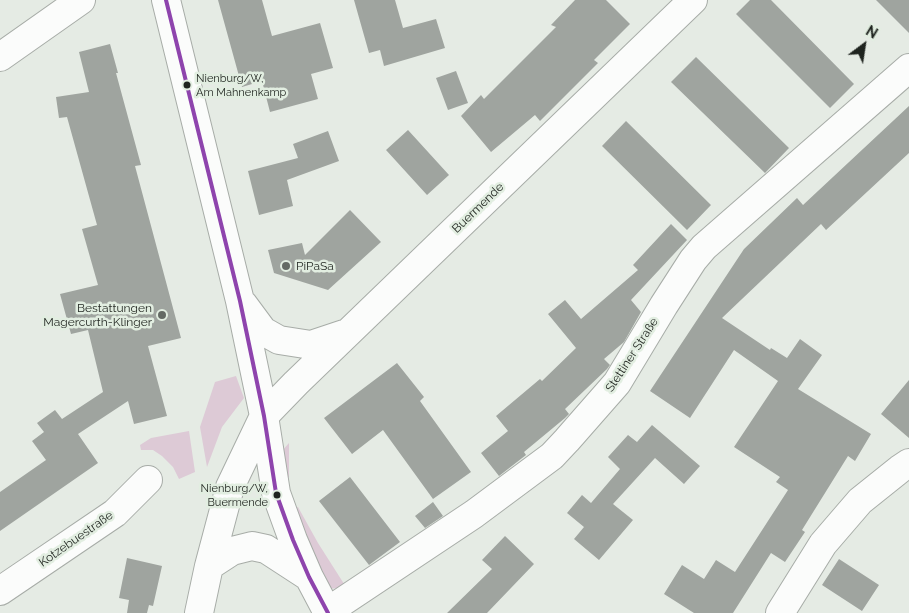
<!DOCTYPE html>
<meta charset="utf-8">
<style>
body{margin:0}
#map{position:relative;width:909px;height:613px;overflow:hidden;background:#e5ebe4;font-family:Raleway,sans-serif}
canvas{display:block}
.north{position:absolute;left:839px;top:20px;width:50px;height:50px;-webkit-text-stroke:4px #e2eee1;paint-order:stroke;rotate:31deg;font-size:14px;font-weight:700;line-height:20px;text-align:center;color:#1f241f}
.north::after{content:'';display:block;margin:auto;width:18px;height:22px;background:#1f241f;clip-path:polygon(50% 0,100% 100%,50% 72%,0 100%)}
</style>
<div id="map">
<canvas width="909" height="613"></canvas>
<div class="north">N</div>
</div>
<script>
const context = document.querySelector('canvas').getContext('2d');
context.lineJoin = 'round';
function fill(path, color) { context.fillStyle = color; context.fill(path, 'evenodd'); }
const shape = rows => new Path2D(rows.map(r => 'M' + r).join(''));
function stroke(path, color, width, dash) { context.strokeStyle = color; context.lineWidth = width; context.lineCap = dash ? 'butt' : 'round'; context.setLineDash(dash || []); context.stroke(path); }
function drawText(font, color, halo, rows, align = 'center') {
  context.font = font + ' Raleway,sans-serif'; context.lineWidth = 5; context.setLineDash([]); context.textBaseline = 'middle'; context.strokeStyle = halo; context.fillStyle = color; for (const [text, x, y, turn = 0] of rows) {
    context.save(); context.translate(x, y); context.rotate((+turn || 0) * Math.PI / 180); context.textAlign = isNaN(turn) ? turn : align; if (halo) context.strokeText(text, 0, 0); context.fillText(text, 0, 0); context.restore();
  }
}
fill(shape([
 [236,376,244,398,222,427,207,467,200,427,215,382],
 [189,431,195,472,179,479,173,467,162,456,153,450,141,450,140,445,151,438],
 [289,443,289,477,283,480,281,452],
 [298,507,318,543,346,587,329,589,291,509]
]), '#ddcad6');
fill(shape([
 [218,0,262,0,272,36,320,23,333,68,311,74,318,99,270,112,262,81,242,87],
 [354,0,395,0,403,28,436,19,445,48,384,66,380,50,369,53],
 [575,0,606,0,630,24,594,60,598,63,540,121,535,115,491,152,461,116,481,95,484,99,556,27,551,25],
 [750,0,771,0,854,84,830,108,736,14],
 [876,0,909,0,909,33],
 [110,44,118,73,116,73,141,165,135,166,181,338,148,346,167,416,134,424,128,401,78,434,98,463,0,531,0,492,46,460,32,441,44,432,37,423,55,410,62,419,103,392,88,330,71,334,60,294,98,285,82,229,97,225,67,117,59,118,56,97,89,92,79,52],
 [696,57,789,148,765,173,671,82],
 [456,71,468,103,448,110,436,78],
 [909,106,909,153,826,230,821,224,722,318,770,350,771,348,787,358,800,339,822,355,798,389,871,434,855,461,848,456,802,530,805,532,785,562,771,553,733,613,694,613,664,594,682,565,704,579,716,560,735,572,788,490,776,482,780,477,734,447,778,381,734,350,690,418,650,391,744,249,797,198,803,205],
 [626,121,711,205,687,230,602,146],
 [408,130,449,175,427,195,386,150],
 [328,131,339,161,287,180,293,206,259,215,248,171,298,158,293,144],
 [350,210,381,242,328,290,274,273,268,250,302,243,305,255],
 [671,224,687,240,631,300,641,312,624,342,604,359,610,365,607,369,565,409,569,414,565,418,524,452,526,455,499,476,481,453,508,431,496,416,540,379,542,381,576,348,548,314,565,300,581,319,638,270,633,265],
 [397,363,424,397,420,401,471,472,433,499,383,430,352,454,324,418],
 [909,380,909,438,881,414],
 [652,425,700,466,684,484,655,458,613,504,633,520,599,560,574,539,584,527,567,513,582,495,591,503,620,469,608,457,628,435,637,442],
 [350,477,400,542,369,565,319,501],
 [433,502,443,516,425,528,415,516],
 [505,536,534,564,487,613,447,613,492,569,482,560],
 [127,558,162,566,153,606,149,605,147,613,127,613,129,600,119,598],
 [839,559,879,585,862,611,822,585]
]), '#9fa49f');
const minor = shape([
 [166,0,240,301,264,416,276,493,293,540,309,577,328,613],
 [0,57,81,0],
 [243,304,263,331,279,340,311,345,344,334],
 [209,566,232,551,252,546,266,549,309,577],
 [0,591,115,513,148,480],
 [327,612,474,514,552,456,567,440,617,383,664,305,693,260,704,247,909,68],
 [199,613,209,566,230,487,264,416,296,383,693,0],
 [780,613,823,544,860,501,900,469,909,463]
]);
stroke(minor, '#a7aca7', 30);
stroke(minor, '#fbfcfb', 28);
stroke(shape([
 [166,0,240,301,264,416,276,493,293,540,309,577,328,613]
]), '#8e44ad', 4);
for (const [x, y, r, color] of [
 [187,85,4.5,"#1f241f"],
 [286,266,5,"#646a64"],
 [162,315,5,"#646a64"],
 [277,495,4.5,"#1f241f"]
]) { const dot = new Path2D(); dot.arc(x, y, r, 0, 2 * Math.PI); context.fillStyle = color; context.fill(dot); stroke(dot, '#e2eee1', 2); }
drawText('11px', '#1f241f', '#e2eee1', [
 ["Nienburg/W,",196,79],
 ["Am Mahnenkamp",196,93],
 ["Nienburg/W,",268,489,"right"],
 ["Buermende",268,503,"right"]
], 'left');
drawText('12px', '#1f241f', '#e2eee1', [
 ["Buermende",478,208,-44],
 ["Stettiner Straße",632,355,-57],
 ["Kotzebuestraße",76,539,-35]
]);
drawText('12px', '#1f241f', '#e2eee1', [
 ["PiPaSa",296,266],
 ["Bestattungen",152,308,"right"],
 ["Magercurth-Klinger",152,322,"right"]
], 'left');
</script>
